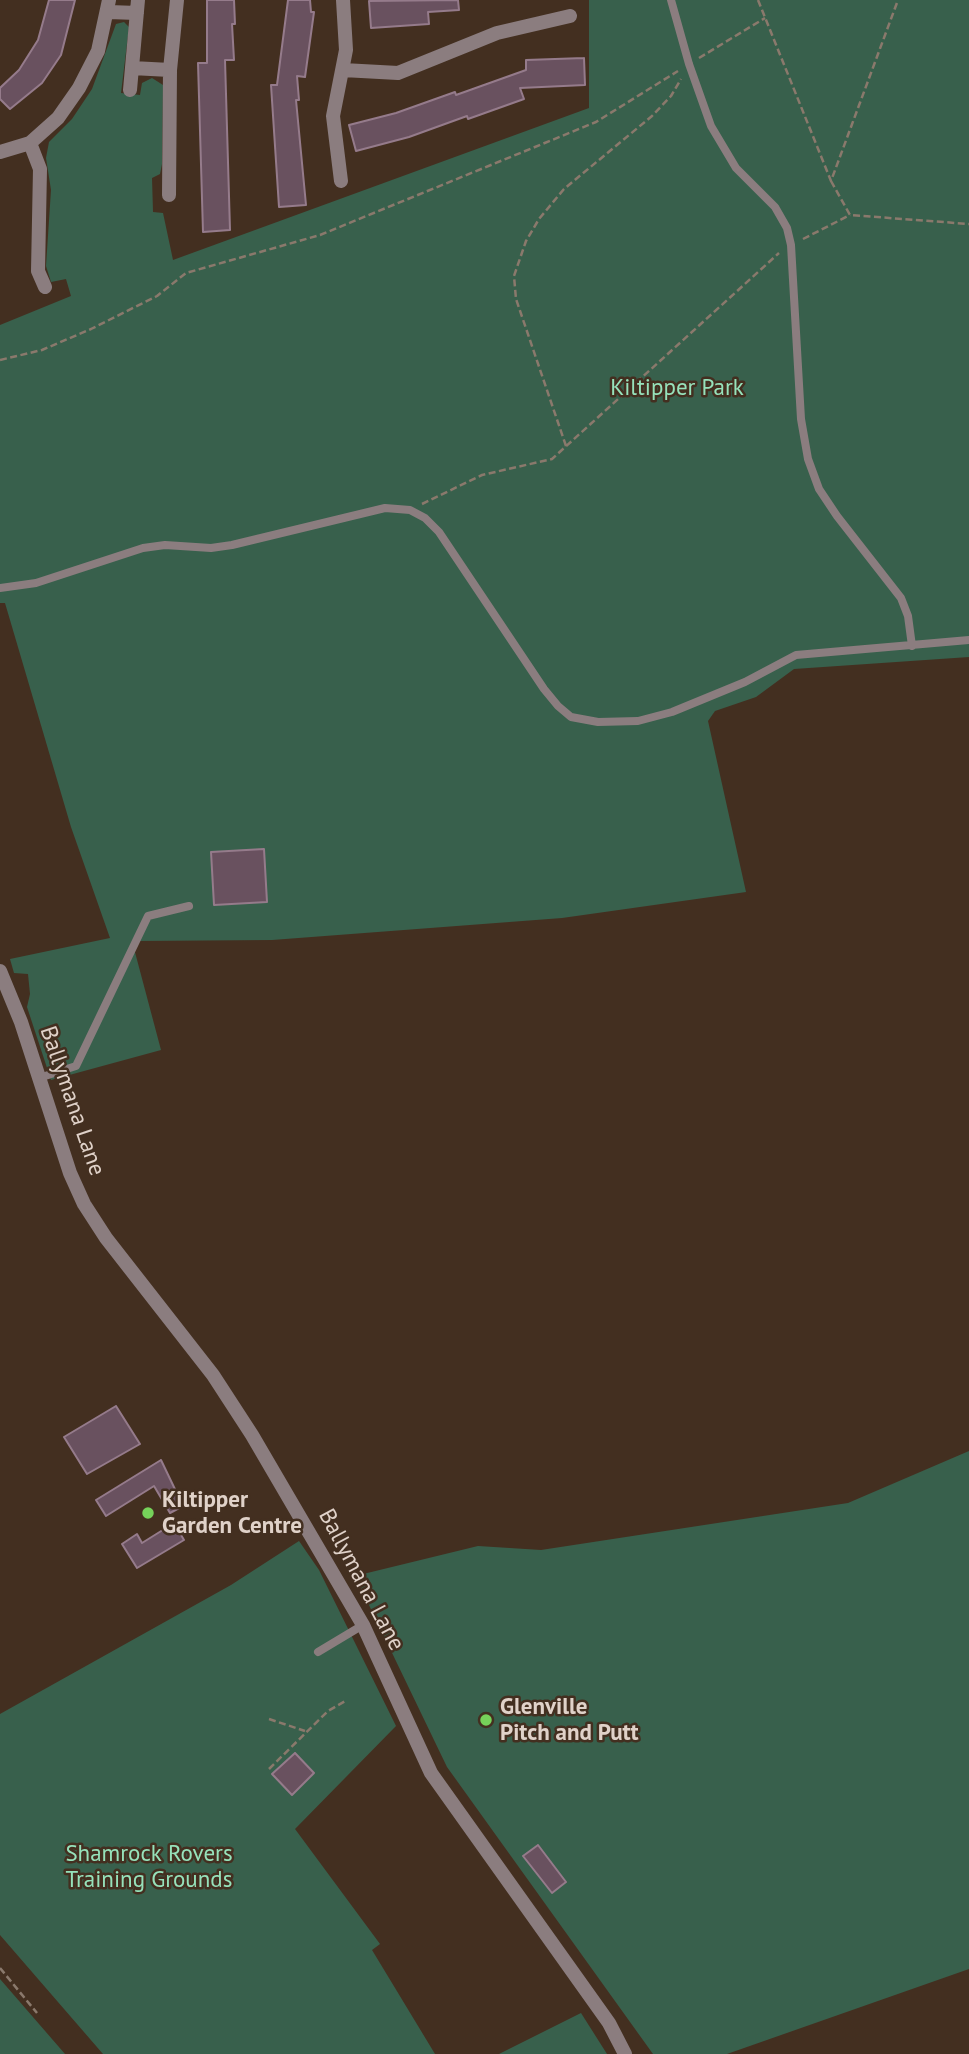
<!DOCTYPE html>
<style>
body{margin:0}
canvas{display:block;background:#432f20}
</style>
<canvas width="969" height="2054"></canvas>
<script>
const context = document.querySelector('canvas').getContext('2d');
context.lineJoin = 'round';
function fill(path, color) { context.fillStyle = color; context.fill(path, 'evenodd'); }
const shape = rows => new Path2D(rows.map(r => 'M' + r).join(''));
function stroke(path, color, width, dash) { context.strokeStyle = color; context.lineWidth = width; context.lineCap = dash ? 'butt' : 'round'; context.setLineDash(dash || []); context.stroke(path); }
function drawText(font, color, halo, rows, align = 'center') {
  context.font = font + ' "PT Sans",sans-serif'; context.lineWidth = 5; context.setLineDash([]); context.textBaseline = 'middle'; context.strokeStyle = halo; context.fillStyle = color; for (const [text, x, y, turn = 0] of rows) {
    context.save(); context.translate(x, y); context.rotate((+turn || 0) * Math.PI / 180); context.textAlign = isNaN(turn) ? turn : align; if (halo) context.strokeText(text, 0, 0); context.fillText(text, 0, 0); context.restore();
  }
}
fill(shape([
 [589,0,969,0,969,657,794,669,756,697,715,711,708,721,746,892,562,918,272,940,132,941,161,1050,51,1080,27,1007,30,994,28,974,14,973,10,959,110,938,71,827,5,603,0,603,0,325,71,296,66,279,51,282,46,266,51,190,46,158,49,142,72,119,92,89,116,24,124,22,129,27,121,93,140,95,142,83,152,78,163,85,162,164,160,174,152,178,153,212,163,213,173,260,589,108],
 [969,1451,969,1969,727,2054,653,2054,447,1767,355,1576,478,1546,541,1550,848,1503],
 [299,1541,319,1570,396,1726,295,1829,380,1944,372,1950,435,2054,103,2054,0,1935,0,1714,231,1585],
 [0,1979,65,2054,0,2054],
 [581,2013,607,2054,499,2054]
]), '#38604c');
const building = shape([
 [49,0,75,0,61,55,42,83,10,109,0,99,0,88,19,70,38,40,49,0],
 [207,0,234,0,235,24,232,24,234,60,225,60,230,230,203,232,198,63,207,63,207,0],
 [288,0,310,0,311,12,314,12,305,77,297,76,299,100,296,100,306,205,279,207,271,85,277,85,288,0],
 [458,0,459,10,428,12,429,24,371,28,369,1,458,0],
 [584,58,585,85,520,88,524,99,468,119,467,116,409,137,356,151,349,125,396,113,455,92,456,95,526,70,526,60,584,58],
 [264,849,267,902,214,905,211,852,264,849],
 [116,1406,140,1444,87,1474,64,1437,116,1406],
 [161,1460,183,1506,170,1513,154,1486,106,1516,96,1500,161,1460],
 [174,1523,184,1540,137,1568,122,1544,137,1534,142,1543,174,1523],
 [295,1753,314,1773,292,1795,272,1774,295,1753],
 [538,1845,566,1882,552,1893,523,1856,538,1845]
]);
fill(building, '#69515f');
stroke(building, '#957b8b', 2);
stroke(shape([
 [758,0,831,181,898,0],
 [699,58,765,18],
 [831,181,850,215,969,224],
 [803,239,850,215],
 [0,360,42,350,91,329,157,296,186,273,320,235,596,122,678,71],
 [566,446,516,299,514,276,526,241,539,219,564,189,652,116,671,96,681,79],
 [422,504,482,475,552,459,779,253],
 [269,1719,305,1731],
 [269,1769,328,1711,347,1700],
 [0,1968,37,2013]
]), '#8a796c', 2.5, [7, 3.5]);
stroke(shape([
 [671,0,689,64,711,126,736,168,775,207,787,228,791,245,801,419,808,459,819,489,837,516,901,598,908,616,912,646],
 [0,588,36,583,143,548,165,545,211,548,232,545,385,508,410,510,425,518,439,532,544,689,558,706,571,717,598,722,638,721,672,712,745,682,796,655,969,640],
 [39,1078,76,1066,148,916,189,906],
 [318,1652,363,1625]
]), '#8b7d7f', 8);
stroke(shape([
 [109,12,137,13],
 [132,68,170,70],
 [343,70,398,73,497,33,570,16],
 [130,90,138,0],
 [30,143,40,169,38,271,45,287],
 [0,152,30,143,58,118,79,88,98,51,109,0],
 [341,181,333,116,346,50,343,0],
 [169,195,170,70,177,0],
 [0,971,21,1022,70,1173,84,1204,106,1238,213,1375,252,1435,363,1625,431,1773,609,2023,625,2054]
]), '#8b7d7f', 14);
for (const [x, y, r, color] of [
 [148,1513,7,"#76d25a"],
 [486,1720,7,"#76d25a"]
]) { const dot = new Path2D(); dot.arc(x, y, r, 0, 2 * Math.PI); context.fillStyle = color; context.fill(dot); stroke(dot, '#432f20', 2.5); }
drawText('23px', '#96e2bb', '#432f20', [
 ["Kiltipper Park",677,388],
 ["Shamrock Rovers",149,1854],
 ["Training Grounds",149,1880]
]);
drawText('23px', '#e0d2c9', '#432f20', [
 ["Ballymana Lane",72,1101,71],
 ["Ballymana Lane",361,1580,62]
]);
drawText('bold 23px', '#e0d2c9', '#432f20', [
 ["Kiltipper",162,1500],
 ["Garden Centre",162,1526],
 ["Glenville",500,1707],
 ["Pitch and Putt",500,1733]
], 'left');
</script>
